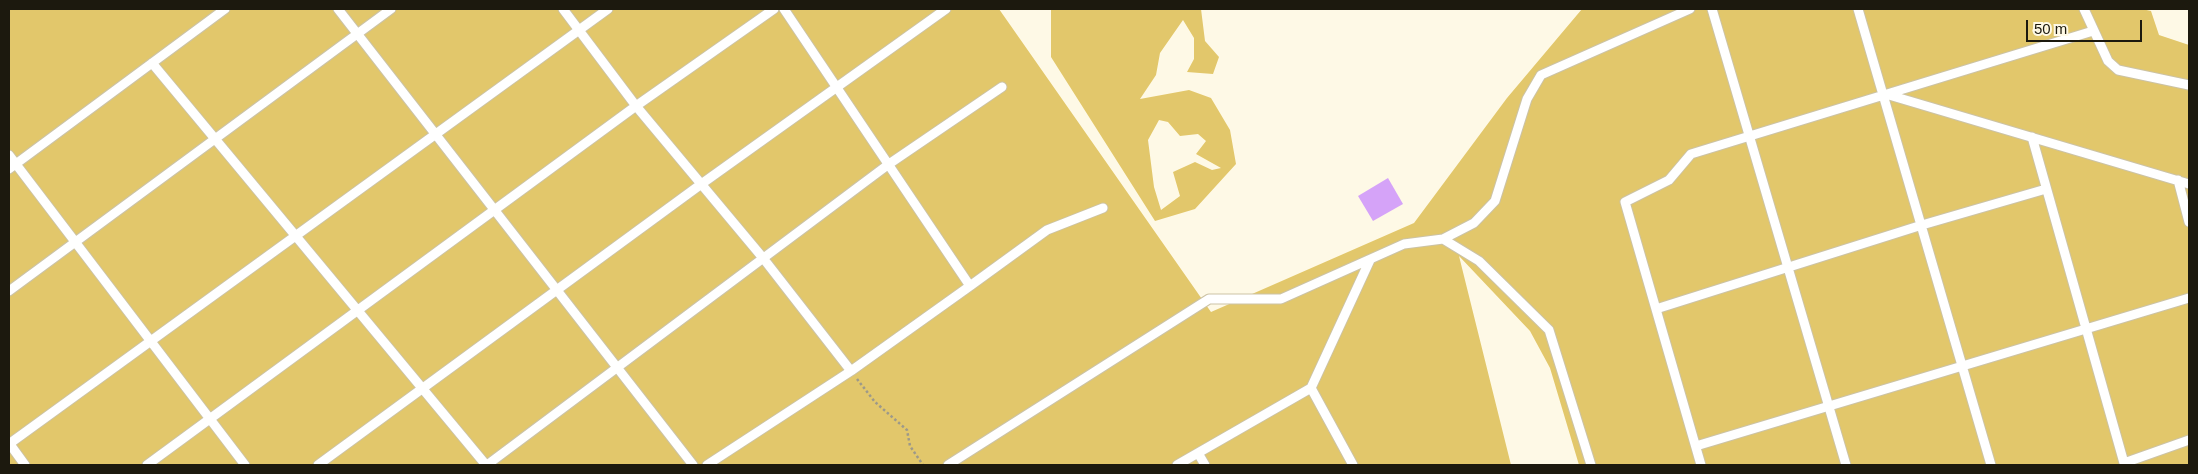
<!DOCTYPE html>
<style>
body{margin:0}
#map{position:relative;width:2198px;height:474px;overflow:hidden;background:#fef9e6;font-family:Helvetica,sans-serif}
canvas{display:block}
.frame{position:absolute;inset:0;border:10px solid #1c190e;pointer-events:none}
.scale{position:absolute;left:2026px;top:20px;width:116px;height:22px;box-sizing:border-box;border:2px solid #1c190e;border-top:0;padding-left:6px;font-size:15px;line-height:18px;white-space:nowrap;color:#1c190e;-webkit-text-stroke:4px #fef9e6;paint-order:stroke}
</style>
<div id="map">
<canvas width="2198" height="474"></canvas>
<div class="frame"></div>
<div class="scale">50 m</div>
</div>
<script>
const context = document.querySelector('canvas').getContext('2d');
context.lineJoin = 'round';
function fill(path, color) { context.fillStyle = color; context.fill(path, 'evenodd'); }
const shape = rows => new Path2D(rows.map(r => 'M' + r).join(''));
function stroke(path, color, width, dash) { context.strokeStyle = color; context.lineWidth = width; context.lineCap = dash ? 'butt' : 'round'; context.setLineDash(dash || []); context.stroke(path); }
fill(shape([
 [9,9,999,9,1211,312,1414,223,1507,98,1582,9,2142,9,2151,11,2159,35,2189,45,2189,465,1579,465,1550,368,1530,331,1459,256,1511,465,9,465],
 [1051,9,1201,9,1205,41,1219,57,1213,74,1187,72,1194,59,1194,38,1183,20,1160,53,1156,75,1140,99,1189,90,1211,98,1230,130,1236,164,1195,209,1155,221,1051,57],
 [1159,120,1168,122,1180,136,1198,134,1206,141,1196,154,1221,168,1212,170,1195,162,1173,172,1180,196,1161,210,1154,187,1148,140]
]), '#e2c76b');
fill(shape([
 [1388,178,1403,204,1373,221,1358,196]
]), '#d5a3f8');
const lane = shape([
 [338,9,693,465],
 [563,9,636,106,763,258,851,371],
 [1712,9,1846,465],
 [1858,9,1991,465],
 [2084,9,2108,61,2118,70,2189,85],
 [152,63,486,465],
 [1889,95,2189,184],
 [2032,137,2124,463,2189,440],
 [9,155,245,465],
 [9,169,225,9],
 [2178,180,2189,222],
 [1443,239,1479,261,1549,330,1591,465],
 [970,286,1047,230,1103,208],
 [9,291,391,9],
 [1656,309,1922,225,2046,189],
 [1311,388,1353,465],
 [9,443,25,465],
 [9,444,608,9],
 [1696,446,2189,298],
 [1198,453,1205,465],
 [147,465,636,106,774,9],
 [318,465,700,185,946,9],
 [487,465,889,164,1002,87],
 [707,465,851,371,970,286,784,9],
 [948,465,1209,299,1281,299,1404,244,1443,239,1474,223,1495,201,1527,99,1541,75,1690,9],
 [1177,465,1311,388,1370,260],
 [1701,465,1625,202,1669,180,1691,154,2093,31]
]);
stroke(lane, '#ccc3a5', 11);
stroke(shape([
 [857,379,875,402,907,430,910,446,923,465]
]), '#9d998a', 2.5, [2.5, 2.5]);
stroke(lane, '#fff', 9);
</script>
